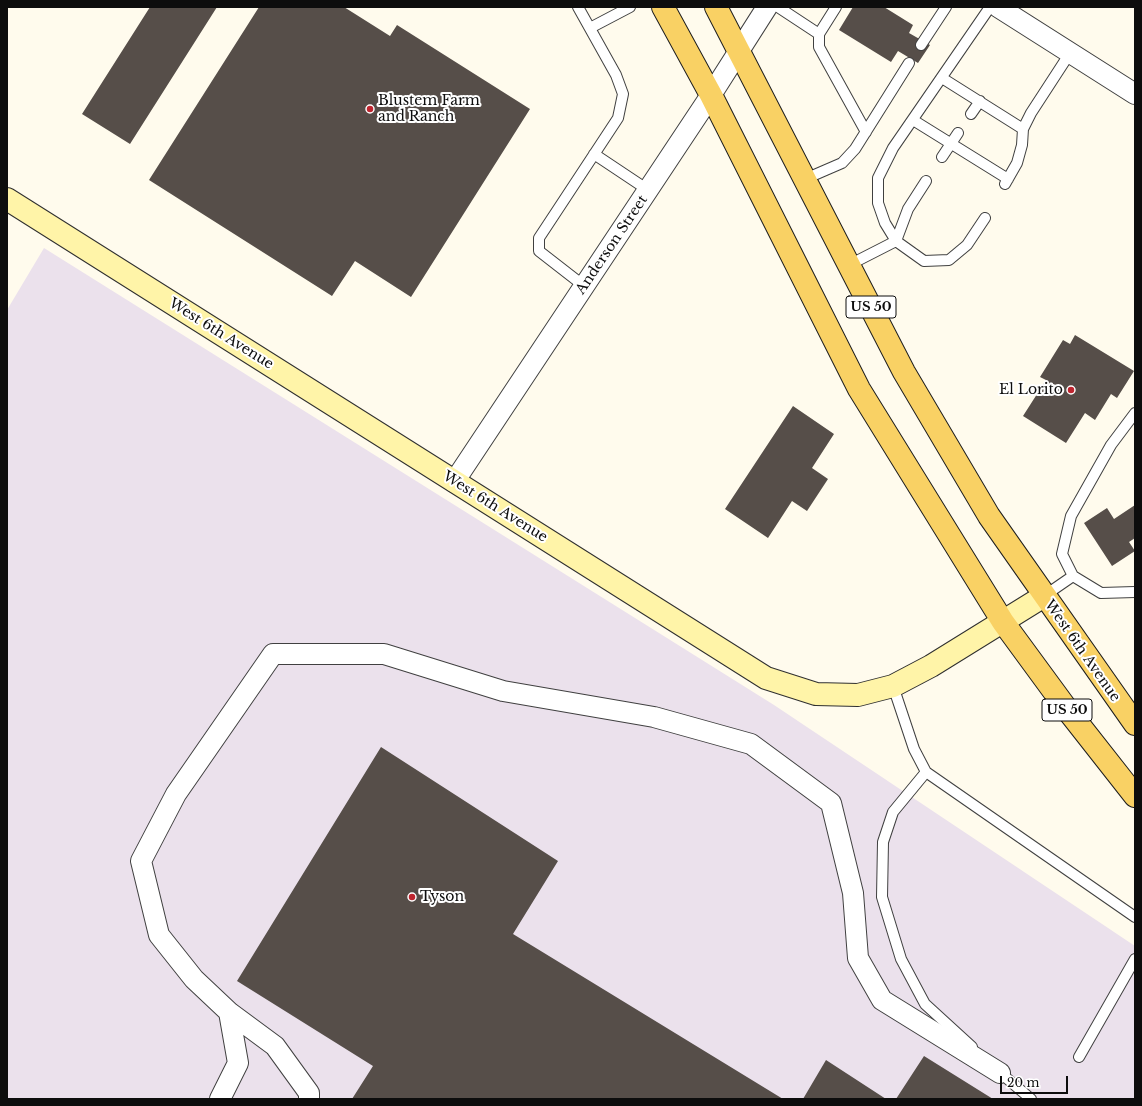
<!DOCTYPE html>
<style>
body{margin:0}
#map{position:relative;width:1142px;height:1106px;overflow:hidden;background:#fffbed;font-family:"Libre Baskerville",serif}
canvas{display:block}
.frame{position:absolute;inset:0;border:8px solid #0d0d0d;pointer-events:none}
.scale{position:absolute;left:1000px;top:1076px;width:68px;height:18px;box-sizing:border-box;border:2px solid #0d0d0d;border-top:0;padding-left:5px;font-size:12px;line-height:14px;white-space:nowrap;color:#0d0d0d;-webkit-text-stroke:3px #fff;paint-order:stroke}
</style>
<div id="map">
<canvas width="1142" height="1106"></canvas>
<div class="frame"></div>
<div class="scale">20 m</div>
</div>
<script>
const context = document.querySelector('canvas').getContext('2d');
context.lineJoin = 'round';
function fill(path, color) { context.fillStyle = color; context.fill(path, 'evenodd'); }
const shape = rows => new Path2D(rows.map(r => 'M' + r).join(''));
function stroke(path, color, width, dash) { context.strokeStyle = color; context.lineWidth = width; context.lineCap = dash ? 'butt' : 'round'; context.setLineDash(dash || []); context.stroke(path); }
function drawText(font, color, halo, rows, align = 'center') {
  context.font = font + ' "Libre Baskerville",serif'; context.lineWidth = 4; context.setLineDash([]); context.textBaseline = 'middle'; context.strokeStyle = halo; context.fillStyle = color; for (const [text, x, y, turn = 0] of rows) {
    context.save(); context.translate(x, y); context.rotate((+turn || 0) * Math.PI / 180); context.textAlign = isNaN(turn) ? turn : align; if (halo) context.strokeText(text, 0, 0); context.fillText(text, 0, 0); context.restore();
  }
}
fill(shape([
 [44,248,774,705,1135,946,1135,1099,7,1099,7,310]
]), '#ebe1ec');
fill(shape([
 [150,7,217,7,130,144,82,114],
 [259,7,344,7,390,36,397,25,530,109,411,297,355,261,332,296,149,180],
 [853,7,884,7,913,25,909,33,930,45,918,63,898,51,891,62,839,30],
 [1075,335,1134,371,1117,398,1111,394,1095,420,1085,413,1066,443,1023,416,1046,380,1040,377,1063,340,1070,344],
 [793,406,834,434,812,468,828,479,807,511,792,501,768,538,725,509],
 [1135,505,1135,538,1129,542,1135,551,1112,566,1084,523,1107,508,1114,519],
 [381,747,558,861,513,934,783,1099,352,1099,373,1066,237,981],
 [924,1056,993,1099,896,1099],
 [826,1060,886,1099,803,1099]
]), '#564e49');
const lane = shape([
 [578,7,616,75,623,94,618,118,539,238,539,251,584,286],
 [778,7,819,34],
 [836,7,819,34,819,47,866,132],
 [590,28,630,7],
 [921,45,946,7],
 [942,78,1023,129],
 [971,114,980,101],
 [913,120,1008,179],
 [594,154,648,190],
 [942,157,958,133],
 [805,179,842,163,855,149,909,63],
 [1005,184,1017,163,1022,145,1023,129,1031,113,1070,53],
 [985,218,967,245,949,260,924,261,896,241,885,223,878,203,878,178,893,148,990,7],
 [849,265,896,241,908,209,926,181],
 [1135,413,1111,445,1071,516,1062,554,1073,576,1101,593,1135,592],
 [1044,596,1073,576],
 [893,686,914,749,926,772,1135,917],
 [926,772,893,812,883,842,882,897,901,959,925,1004,972,1047],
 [1079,1057,1135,959],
 [997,1070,1031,1099]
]);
const street = shape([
 [998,7,1135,94],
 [454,482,711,95,767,7],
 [220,1099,238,1063,229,1012],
 [309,1099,309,1093,275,1046,229,1012,194,979,159,935,141,861,176,794,273,654,384,654,503,691,654,717,751,744,831,803,853,893,858,958,882,1000,1000,1073]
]);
const secondary = shape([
 [7,199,766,678,816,694,858,695,893,686,931,666,1044,596]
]);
const primary = shape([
 [663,7,711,95,859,389,1003,622,1069,712,1135,796],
 [716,7,904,372,989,516,1135,724]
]);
stroke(lane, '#404040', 12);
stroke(street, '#404040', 22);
stroke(secondary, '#2f2f2f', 24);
stroke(primary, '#1e1e1e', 24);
stroke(lane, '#fff', 10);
stroke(street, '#fff', 20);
stroke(secondary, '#fff4a8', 22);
stroke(primary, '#f9d164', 22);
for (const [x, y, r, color] of [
 [370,109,4,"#be252f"],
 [1071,390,4,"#be252f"],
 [412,897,4,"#be252f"]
]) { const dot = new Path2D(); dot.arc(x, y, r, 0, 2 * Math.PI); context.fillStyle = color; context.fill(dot); stroke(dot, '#fff', 1.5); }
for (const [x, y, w] of [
 [871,307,50],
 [1067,710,50]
]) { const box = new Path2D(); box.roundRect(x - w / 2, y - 11, w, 22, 3); context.fillStyle = '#fff'; context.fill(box); stroke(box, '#0d0d0d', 1); }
drawText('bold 13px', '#0d0d0d', null, [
 ["US 50",871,307],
 ["US 50",1067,710]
]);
drawText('14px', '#0d0d0d', '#fff', [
 ["Blustem Farm",378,101],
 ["and Ranch",378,117],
 ["El Lorito",1063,390,"right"],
 ["Tyson",420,897]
], 'left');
drawText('14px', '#0d0d0d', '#fff', [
 ["Anderson Street",612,245,-56],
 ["West 6th Avenue",221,334,32],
 ["West 6th Avenue",495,507,32],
 ["West 6th Avenue",1082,651,55]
]);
</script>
